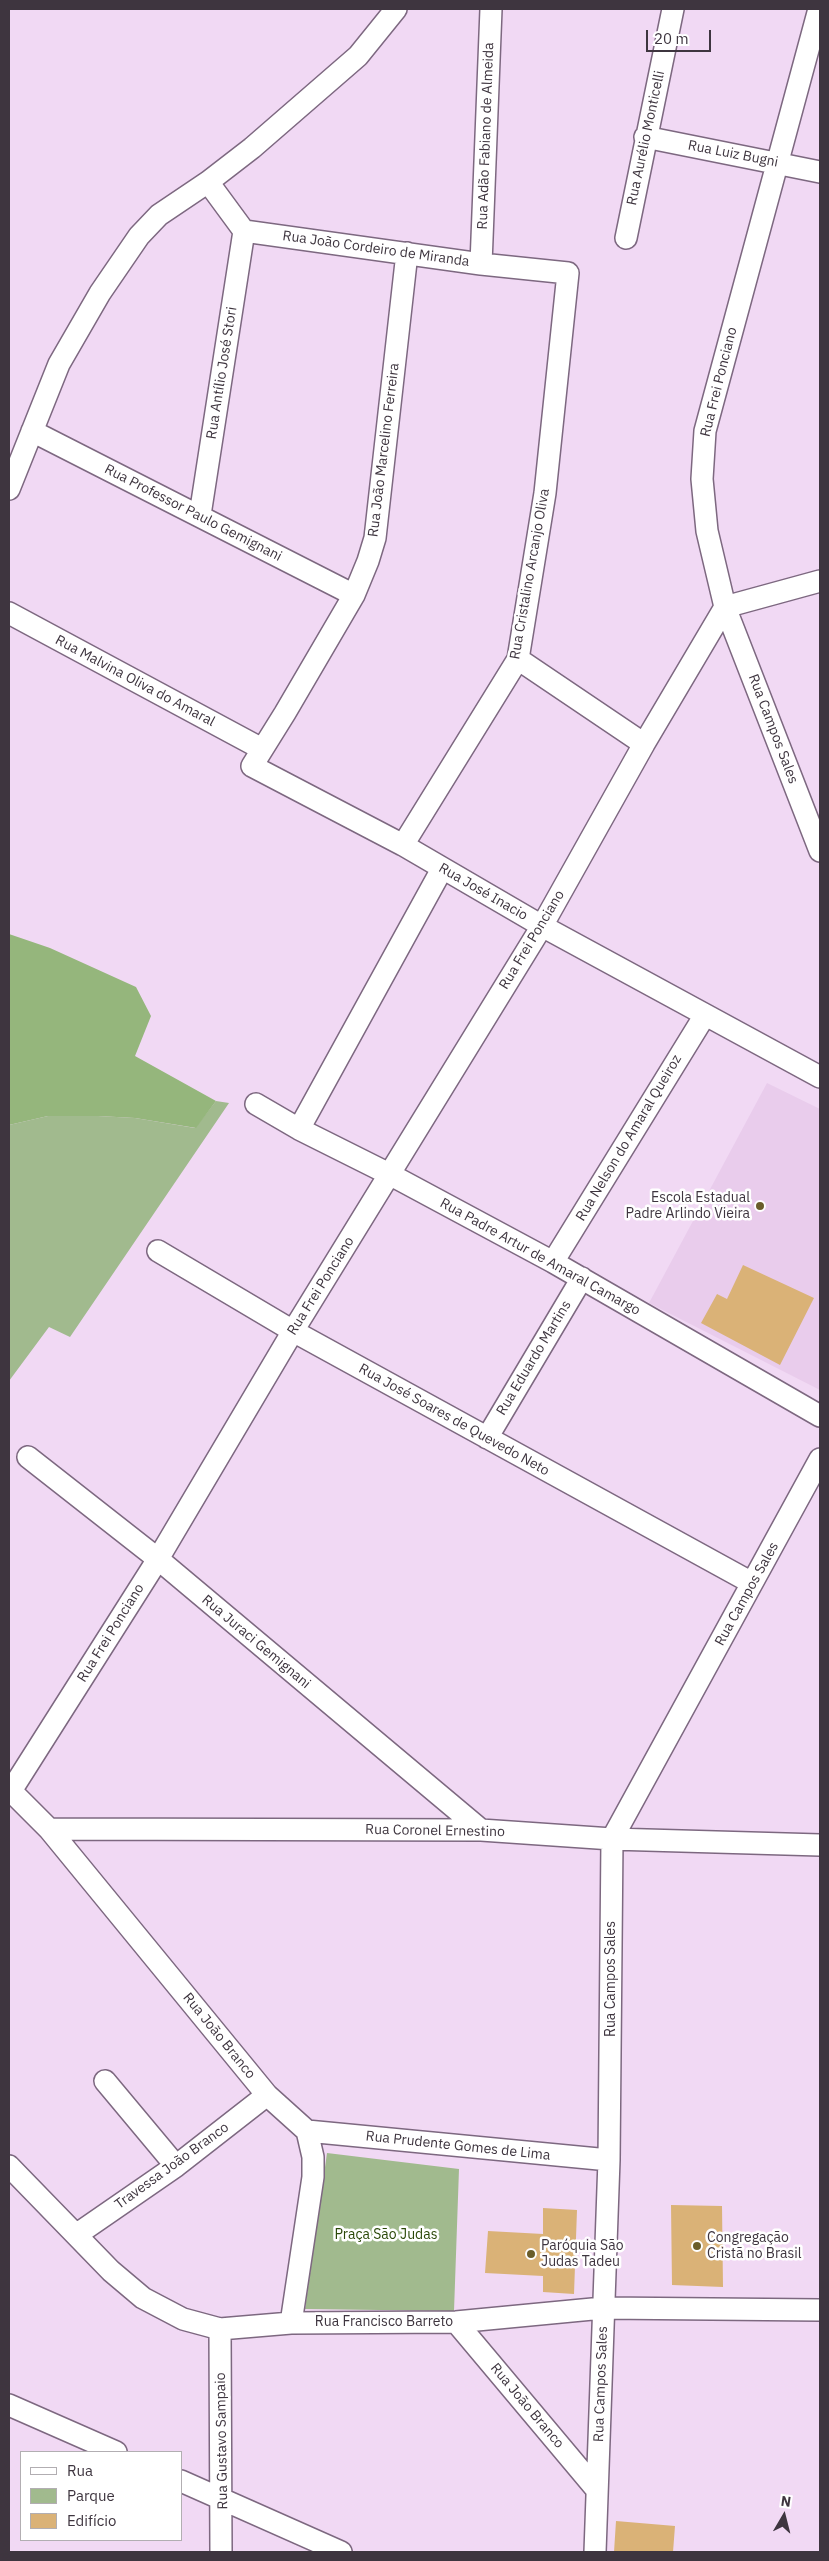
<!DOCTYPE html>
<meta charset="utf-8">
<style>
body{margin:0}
#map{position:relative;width:829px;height:2561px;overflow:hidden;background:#f1d9f4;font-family:"IBM Plex Sans",sans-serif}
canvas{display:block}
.frame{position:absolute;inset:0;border:10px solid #3e353f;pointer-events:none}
.legend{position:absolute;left:20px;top:2451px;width:162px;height:90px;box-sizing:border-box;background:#fff;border:1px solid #b2aeb2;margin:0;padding:6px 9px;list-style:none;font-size:15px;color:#3e353f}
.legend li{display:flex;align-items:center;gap:10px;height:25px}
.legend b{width:25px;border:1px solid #b2aeb2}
.north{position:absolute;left:759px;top:2491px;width:50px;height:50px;-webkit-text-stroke:4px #fff;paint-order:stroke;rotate:8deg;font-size:14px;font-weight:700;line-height:20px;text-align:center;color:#3e353f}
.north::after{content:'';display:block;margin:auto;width:18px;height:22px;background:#3e353f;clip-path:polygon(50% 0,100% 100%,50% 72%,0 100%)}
.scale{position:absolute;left:646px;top:30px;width:65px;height:22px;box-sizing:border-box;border:2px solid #3e353f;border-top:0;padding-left:6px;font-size:15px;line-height:18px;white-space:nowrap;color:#3e353f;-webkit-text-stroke:4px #fff;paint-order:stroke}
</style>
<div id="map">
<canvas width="829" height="2561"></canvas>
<div class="frame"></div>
<ul class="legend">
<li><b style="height:6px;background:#fff"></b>Rua</li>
<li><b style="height:14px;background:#a1ba8e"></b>Parque</li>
<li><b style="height:14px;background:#dab277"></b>Edifício</li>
</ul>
<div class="north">N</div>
<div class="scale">20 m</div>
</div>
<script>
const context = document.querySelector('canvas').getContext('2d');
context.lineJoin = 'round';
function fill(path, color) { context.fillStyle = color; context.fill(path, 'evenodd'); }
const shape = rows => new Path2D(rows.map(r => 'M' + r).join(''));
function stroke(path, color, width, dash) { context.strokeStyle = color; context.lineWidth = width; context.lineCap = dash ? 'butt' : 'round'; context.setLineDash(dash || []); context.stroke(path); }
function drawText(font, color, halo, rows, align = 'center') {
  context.font = font + ' "IBM Plex Sans",sans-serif'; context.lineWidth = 5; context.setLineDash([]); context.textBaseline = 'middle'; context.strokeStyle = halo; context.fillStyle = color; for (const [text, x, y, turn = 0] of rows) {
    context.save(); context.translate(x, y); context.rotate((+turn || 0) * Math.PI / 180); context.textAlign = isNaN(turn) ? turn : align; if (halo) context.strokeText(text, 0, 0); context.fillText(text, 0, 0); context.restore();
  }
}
fill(shape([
 [767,1083,820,1109,820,1390,649,1303]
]), '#e9ccec');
fill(shape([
 [216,1101,229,1103,70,1337,49,1327,9,1381,9,1125,48,1116,98,1116,135,1118,195,1128],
 [327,2153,459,2169,454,2311,305,2309]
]), '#a1ba8e');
fill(shape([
 [9,934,50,948,136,987,151,1016,135,1056,216,1101,196,1128,135,1118,98,1116,48,1116,9,1125]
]), '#95b67c');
fill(shape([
 [743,1265,814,1298,780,1365,701,1323,717,1294,727,1299],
 [671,2205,722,2206,723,2287,672,2285],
 [543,2208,577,2210,574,2294,543,2292,543,2276,485,2273,488,2231,543,2234],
 [616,2521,675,2526,673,2552,614,2552]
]), '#dab277');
const minor = shape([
 [819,9,705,431,702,479,707,531,725,607,820,851],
 [645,137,820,172],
 [208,182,244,231,481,264,568,273,545,493,518,659,403,845],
 [626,238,673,9],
 [407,253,375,538,368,561,354,595,285,713,252,766,403,845,542,926,820,1077],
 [481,264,491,9],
 [32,431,354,595],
 [9,489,59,364,100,293,139,236,159,215,208,182,252,148,358,56,396,9],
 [200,515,244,231],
 [725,607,820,581],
 [9,613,262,749],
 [518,659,644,744],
 [256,1104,299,1129,391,1175,553,1262,820,1416],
 [299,1129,442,869],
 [158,1251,293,1331,752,1583],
 [553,1262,705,1015],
 [487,1438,582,1278],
 [28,1457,158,1559,481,1830],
 [9,1789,49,1829,267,2095,307,2131,313,2157,313,2177,291,2323],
 [9,1794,158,1559,293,1331,542,926,644,744,725,607],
 [49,1829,481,1830,612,1839,820,1845],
 [105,2081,176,2166],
 [307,2131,609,2160],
 [9,2166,111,2271,143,2298,183,2319,220,2329,291,2323,456,2322,603,2308,820,2310],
 [76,2235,176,2166,267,2095],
 [456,2322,597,2490],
 [220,2329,221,2552],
 [9,2405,116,2452],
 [181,2481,341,2552],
 [595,2552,609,2160,612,1839,820,1459]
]);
stroke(minor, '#7d6880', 24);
stroke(minor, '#fff', 21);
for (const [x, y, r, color] of [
 [760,1206,5,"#6a5d2a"],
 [697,2246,5,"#6a5d2a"],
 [531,2254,5,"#6a5d2a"]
]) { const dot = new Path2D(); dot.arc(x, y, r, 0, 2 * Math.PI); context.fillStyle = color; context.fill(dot); stroke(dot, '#fff', 2); }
drawText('14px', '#3e353f', '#fff', [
 ["Rua Adão Fabiano de Almeida",486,136,-88],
 ["Rua Aurélio Monticelli",646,138,-78],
 ["Rua Luiz Bugni",733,154,11],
 ["Rua João Cordeiro de Miranda",376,249,8],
 ["Rua Antílio José Stori",222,373,-81],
 ["Rua Frei Ponciano",719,382,-76],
 ["Rua João Marcelino Ferreira",384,450,-83],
 ["Rua Professor Paulo Gemignani",193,513,27],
 ["Rua Cristalino Arcanjo Oliva",530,574,-80],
 ["Rua Malvina Oliva do Amaral",135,681,28],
 ["Rua Campos Sales",773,729,69],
 ["Rua José Inacio",483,892,30],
 ["Rua Frei Ponciano",532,940,-59],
 ["Rua Nelson do Amaral Queiroz",629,1138,-59],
 ["Rua Padre Artur de Amaral Camargo",540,1257,29],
 ["Rua Frei Ponciano",321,1286,-58],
 ["Rua Eduardo Martins",534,1358,-59],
 ["Rua José Soares de Quevedo Neto",454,1420,29],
 ["Rua Campos Sales",747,1594,-61],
 ["Rua Frei Ponciano",111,1633,-58],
 ["Rua Juraci Gemignani",256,1642,40],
 ["Rua Coronel Ernestino",435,1831,1],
 ["Rua Campos Sales",611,1979,-90],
 ["Rua João Branco",219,2036,51],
 ["Rua Prudente Gomes de Lima",458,2146,6],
 ["Travessa João Branco",172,2166,-36],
 ["Rua Francisco Barreto",384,2322],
 ["Rua Campos Sales",601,2384,-88],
 ["Rua João Branco",527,2406,50],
 ["Rua Gustavo Sampaio",222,2441,-91]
]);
drawText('14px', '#3e353f', '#fff', [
 ["Escola Estadual",750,1198,"right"],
 ["Padre Arlindo Vieira",750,1214,"right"],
 ["Congregação",707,2238],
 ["Cristã no Brasil",707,2254],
 ["Paróquia São",541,2246],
 ["Judas Tadeu",541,2262]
], 'left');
drawText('14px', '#2a4807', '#fff', [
 ["Praça São Judas",386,2235]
]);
</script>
